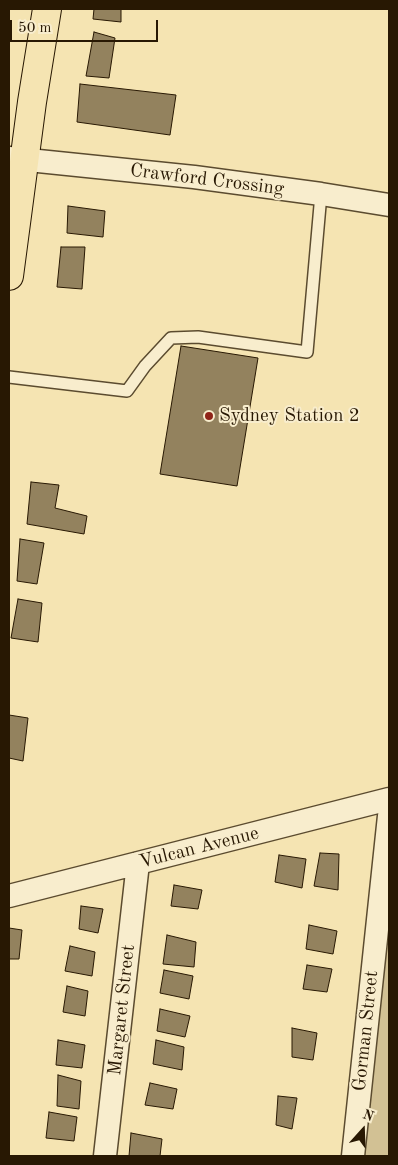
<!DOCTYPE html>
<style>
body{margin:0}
#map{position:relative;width:398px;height:1165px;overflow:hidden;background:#f5e4b2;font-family:"Old Standard TT",serif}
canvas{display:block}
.frame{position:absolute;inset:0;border:10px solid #281803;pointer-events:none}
.north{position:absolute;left:338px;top:1105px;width:50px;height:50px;-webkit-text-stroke:4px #f8edcd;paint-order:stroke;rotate:20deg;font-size:14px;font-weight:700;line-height:20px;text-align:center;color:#281803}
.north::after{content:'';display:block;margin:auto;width:18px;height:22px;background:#281803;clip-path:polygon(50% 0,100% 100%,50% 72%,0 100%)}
.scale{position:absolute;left:10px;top:20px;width:148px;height:22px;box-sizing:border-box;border:2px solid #281803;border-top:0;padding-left:6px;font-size:15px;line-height:18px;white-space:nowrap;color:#281803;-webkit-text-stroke:4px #f8edcd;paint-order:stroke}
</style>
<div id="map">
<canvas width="398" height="1165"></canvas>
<div class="frame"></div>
<div class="north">N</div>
<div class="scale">50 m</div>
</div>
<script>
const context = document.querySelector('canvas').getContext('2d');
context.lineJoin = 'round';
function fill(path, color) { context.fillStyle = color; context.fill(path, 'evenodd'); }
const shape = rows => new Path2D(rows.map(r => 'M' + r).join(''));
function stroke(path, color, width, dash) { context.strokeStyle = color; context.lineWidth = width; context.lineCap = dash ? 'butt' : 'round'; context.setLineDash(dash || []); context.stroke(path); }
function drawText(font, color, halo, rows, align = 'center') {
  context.font = font + ' "Old Standard TT",serif'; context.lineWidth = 4; context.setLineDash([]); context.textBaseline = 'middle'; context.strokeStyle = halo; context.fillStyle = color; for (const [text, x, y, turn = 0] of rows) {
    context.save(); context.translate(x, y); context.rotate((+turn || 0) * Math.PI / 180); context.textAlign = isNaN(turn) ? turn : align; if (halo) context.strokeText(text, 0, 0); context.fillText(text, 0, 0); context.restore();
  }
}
fill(shape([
 [389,868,389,1156,353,1156]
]), '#d2c194');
const building = shape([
 [94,9,121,9,121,22,93,19,94,9],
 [94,32,115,38,109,78,86,76,94,32],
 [80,84,176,95,170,135,77,122,80,84],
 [68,206,105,211,103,237,67,233,68,206],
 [61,247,85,247,82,289,57,287,61,247],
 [181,346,258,358,237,486,160,474,181,346],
 [31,482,59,485,55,508,87,516,84,534,27,524,31,482],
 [20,539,44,543,37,584,17,581,20,539],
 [18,599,42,603,38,642,11,638,18,599],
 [9,715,28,718,23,761,9,758,9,715],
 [320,853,339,854,338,890,314,886,320,853],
 [279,855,306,859,302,888,275,882,279,855],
 [174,885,202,890,198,909,171,906,174,885],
 [81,906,103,909,98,933,79,929,81,906],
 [309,925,337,931,333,954,306,949,309,925],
 [9,928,22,930,19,959,9,959,9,928],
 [167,935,196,942,194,967,163,964,167,935],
 [70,946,95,952,92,976,65,971,70,946],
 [307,965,332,969,327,992,303,989,307,965],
 [164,970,193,976,189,999,160,993,164,970],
 [67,986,88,991,85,1016,63,1012,67,986],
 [160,1009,190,1016,185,1037,157,1031,160,1009],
 [292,1028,317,1033,313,1060,292,1057,292,1028],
 [58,1040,85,1045,82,1068,56,1065,58,1040],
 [156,1040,184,1047,182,1070,153,1064,156,1040],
 [58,1075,81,1081,79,1109,57,1106,58,1075],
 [150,1083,177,1089,173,1109,145,1105,150,1083],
 [278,1096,297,1098,292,1129,276,1125,278,1096],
 [49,1112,77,1117,74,1141,46,1138,49,1112],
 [131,1133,162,1139,160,1156,129,1156,131,1133]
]);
fill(building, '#93825e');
stroke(building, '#281803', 1);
const lane = shape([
 [9,377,127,391,145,366,171,338,198,337,307,352,321,194]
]);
const street = shape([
 [9,158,194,177,321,194,389,205],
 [9,896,389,799],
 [105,1156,138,863],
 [353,1156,389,816]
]);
const primary = shape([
 [9,276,32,102,47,9]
]);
stroke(lane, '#5b4b2f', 14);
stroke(street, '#5b4b2f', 25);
stroke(primary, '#281803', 30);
stroke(lane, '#f8edcd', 11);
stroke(street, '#f8edcd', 22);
stroke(primary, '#f5e4b2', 28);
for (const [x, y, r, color] of [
 [209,416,5,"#8f2418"]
]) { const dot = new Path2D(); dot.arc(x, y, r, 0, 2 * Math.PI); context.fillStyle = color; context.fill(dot); stroke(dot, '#f8edcd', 2); }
drawText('19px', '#281803', '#f8edcd', [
 ["Crawford Crossing",207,180,7],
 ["Vulcan Avenue",199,848,-14],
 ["Margaret Street",122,1010,-84],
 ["Gorman Street",366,1031,-84]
]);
drawText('19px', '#281803', '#f8edcd', [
 ["Sydney Station 2",219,416]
], 'left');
</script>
